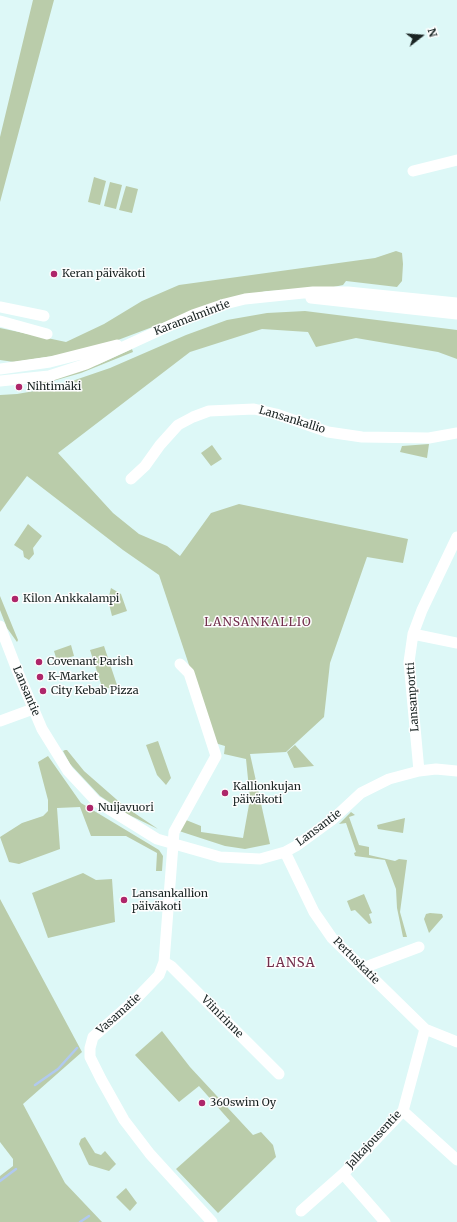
<!DOCTYPE html>
<meta charset="utf-8">
<style>
body{margin:0}
#map{position:relative;width:457px;height:1222px;overflow:hidden;background:#ddf8f7;font-family:Merriweather,serif}
canvas{display:block}
.north{position:absolute;left:401px;top:16px;width:40px;height:40px;-webkit-text-stroke:3px #fefefe;paint-order:stroke;rotate:73deg;font-size:11px;font-weight:700;line-height:16px;text-align:center;color:#1a2423}
.north::after{content:'';display:block;margin:auto;width:14px;height:18px;background:#1a2423;clip-path:polygon(50% 0,100% 100%,50% 72%,0 100%)}
</style>
<div id="map">
<canvas width="457" height="1222"></canvas>
<div class="north">N</div>
</div>
<script>
const context = document.querySelector('canvas').getContext('2d');
context.lineJoin = 'round';
function fill(path, color) { context.fillStyle = color; context.fill(path, 'evenodd'); }
const shape = rows => new Path2D(rows.map(r => 'M' + r).join(''));
function stroke(path, color, width, dash) { context.strokeStyle = color; context.lineWidth = width; context.lineCap = dash ? 'butt' : 'round'; context.setLineDash(dash || []); context.stroke(path); }
function drawText(font, color, halo, rows, align = 'center') {
  context.font = font + ' Merriweather,serif'; context.lineWidth = 3; context.setLineDash([]); context.textBaseline = 'middle'; context.strokeStyle = halo; context.fillStyle = color; for (const [text, x, y, turn = 0] of rows) {
    context.save(); context.translate(x, y); context.rotate((+turn || 0) * Math.PI / 180); context.textAlign = isNaN(turn) ? turn : align; if (halo) context.strokeText(text, 0, 0); context.fillText(text, 0, 0); context.restore();
  }
}
fill(shape([
 [33,0,54,0,0,202,0,137],
 [94,177,106,181,100,205,88,202],
 [110,182,122,185,116,209,104,206],
 [126,186,138,189,132,213,119,210],
 [396,251,402,253,403,264,402,281,397,287,346,281,343,285,324,289,267,291,224,300,110,343,86,351,14,362,0,360,0,328,66,342,104,324,142,301,179,285,375,258],
 [305,311,457,330,457,359,438,352,356,338,316,347,308,332,262,329,190,352,58,453,113,513,139,534,167,546,180,556,211,513,239,504,408,539,403,563,367,557,330,663,324,717,286,752,250,754,270,844,245,849,225,846,179,831,186,820,201,826,201,832,243,838,250,799,246,759,224,754,225,746,215,743,159,575,123,550,27,476,0,512,0,395,17,394,46,389,75,380,110,368,186,335,227,320,267,313],
 [132,349,133,352,81,373,39,385,30,387,29,384,99,364],
 [429,444,427,458,400,452,402,446],
 [212,445,222,459,211,466,201,453],
 [28,524,42,536,33,548,34,554,29,560,24,557,23,551,14,545],
 [111,588,121,594,127,611,112,616,108,600],
 [0,596,18,640,17,642,7,628,0,610],
 [71,645,74,656,57,661,54,651],
 [104,646,117,685,103,690,90,650],
 [158,741,171,778,166,785,157,775,146,745],
 [295,745,314,766,294,768,287,752],
 [65,750,67,750,84,771,124,806,158,829,127,814,100,796,70,764,63,751],
 [48,756,81,803,159,850,163,856,162,871,156,871,157,853,126,836,91,836,80,807,57,808,60,849,19,864,9,862,0,837,22,823,43,816,48,811,48,800,38,762],
 [351,812,355,815,349,817,359,845,369,847,369,855,395,861,399,859,407,860,400,912,407,937,403,937,397,908,396,889,385,860,355,856,354,853,356,852,346,823,339,824],
 [405,818,403,833,378,829,377,825],
 [83,873,96,880,112,879,115,922,48,938,32,893],
 [364,894,372,913,369,914,372,923,369,924,355,910,351,911,347,901],
 [0,899,82,1052,23,1104,65,1183,102,1222,0,1222,0,1176,13,1166,13,1159,0,1142],
 [430,913,442,914,443,917,429,933,424,919,426,914],
 [162,1031,190,1067,253,1135,261,1132,273,1145,276,1157,218,1213,176,1169,230,1121,199,1086,179,1102,135,1055],
 [85,1137,95,1153,101,1155,105,1151,116,1164,109,1171,89,1165,87,1161,79,1144,81,1139],
 [126,1188,137,1203,130,1211,116,1197]
]), '#baccaa');
stroke(shape([
 [35,1085,58,1069,77,1048],
 [0,1181,16,1169],
 [80,1222,89,1216]
]), '#b0c9ef', 2.5);
stroke(shape([
 [413,171,457,160],
 [311,298,457,314],
 [0,307,44,316],
 [0,321,47,334],
 [0,369,50,362,117,345],
 [0,381,49,376,86,364,193,315,225,304,245,299,313,292,348,292,457,303],
 [131,479,145,466,160,445,178,425,193,417,209,411,254,409,276,414,328,432,362,437,429,438,457,433],
 [0,626,17,670,42,729,68,771,96,801,157,839,220,857,260,859,285,852,296,846,333,819,361,793,389,779,419,771,436,769,457,771],
 [413,634,457,643],
 [180,664,189,673,216,756,174,832,164,962,159,975,135,1000,93,1037,90,1048,90,1057,101,1079,124,1120,150,1154,212,1222],
 [0,721,33,709],
 [419,771,409,662,413,634,422,610,457,537],
 [285,852,314,912,332,938,425,1029,457,1042],
 [164,962,171,966,279,1074],
 [363,968,419,947],
 [403,1111,457,1160],
 [343,1174,385,1222],
 [301,1211,343,1174,403,1111,425,1029]
]), '#fff', 11);
for (const [x, y, r, color] of [
 [54,274,4,"#ae266a"],
 [19,387,4,"#ae266a"],
 [15,599,4,"#ae266a"],
 [39,662,4,"#ae266a"],
 [40,677,4,"#ae266a"],
 [43,691,4,"#ae266a"],
 [225,793,4,"#ae266a"],
 [90,808,4,"#ae266a"],
 [124,900,4,"#ae266a"],
 [202,1103,4,"#ae266a"]
]) { const dot = new Path2D(); dot.arc(x, y, r, 0, 2 * Math.PI); context.fillStyle = color; context.fill(dot); stroke(dot, '#fefefe', 1.5); }
drawText('11px', '#1a2423', '#fefefe', [
 ["Keran päiväkoti",62,274],
 ["Nihtimäki",27,387],
 ["Kilon Ankkalampi",23,599],
 ["Covenant Parish",47,662],
 ["K-Market",48,677],
 ["City Kebab Pizza",51,691],
 ["Kallionkujan",233,787],
 ["päiväkoti",233,800],
 ["Nuijavuori",98,808],
 ["Lansankallion",132,894],
 ["päiväkoti",132,907],
 ["360swim Oy",210,1103]
], 'left');
drawText('11px', '#1a2423', '#fefefe', [
 ["Karamalmintie",192,318,-21],
 ["Lansankallio",292,420,17],
 ["Lansantie",26,691,67],
 ["Lansanportti",413,697,-94],
 ["Lansantie",319,828,-37],
 ["Pertuskatie",356,961,45],
 ["Vasamatie",119,1014,-42],
 ["Viinirinne",222,1017,45],
 ["Jalkajousentie",374,1140,-47]
]);
context.letterSpacing = '1px';
drawText('12px', '#722f4c', '#fefefe', [
 ["LANSANKALLIO",258,623]
]);
context.letterSpacing = '0px';
context.letterSpacing = '1px';
drawText('13px', '#722f4c', '#fefefe', [
 ["LANSA",291,963]
]);
context.letterSpacing = '0px';
</script>
